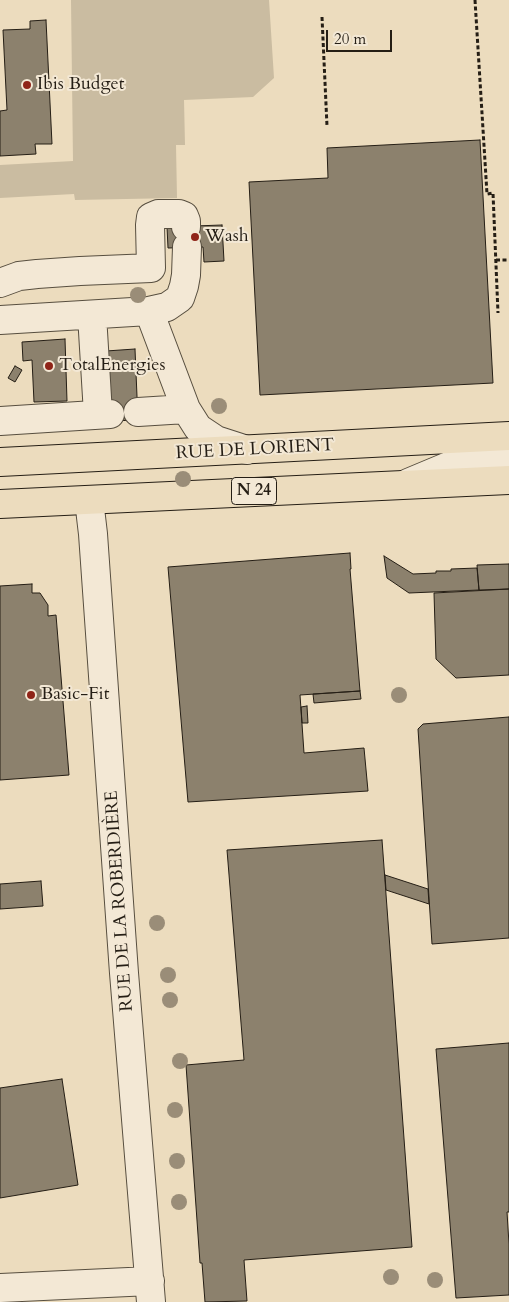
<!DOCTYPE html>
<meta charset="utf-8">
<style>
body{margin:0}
#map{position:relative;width:509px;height:1302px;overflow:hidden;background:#ecdcbe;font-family:Cardo,serif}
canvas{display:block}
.scale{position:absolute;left:326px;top:30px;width:66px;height:22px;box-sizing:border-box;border:2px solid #251e15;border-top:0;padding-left:6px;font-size:15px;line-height:18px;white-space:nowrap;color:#251e15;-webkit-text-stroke:4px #f3e8d5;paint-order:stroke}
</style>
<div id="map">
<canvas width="509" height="1302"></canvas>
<div class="scale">20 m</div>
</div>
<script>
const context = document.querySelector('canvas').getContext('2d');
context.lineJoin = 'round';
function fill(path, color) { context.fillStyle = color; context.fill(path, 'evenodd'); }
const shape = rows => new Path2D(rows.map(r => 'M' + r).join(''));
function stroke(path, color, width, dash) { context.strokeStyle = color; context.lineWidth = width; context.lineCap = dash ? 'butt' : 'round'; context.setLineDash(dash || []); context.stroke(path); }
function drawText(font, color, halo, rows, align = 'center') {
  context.font = font + ' Cardo,serif'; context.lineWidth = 4; context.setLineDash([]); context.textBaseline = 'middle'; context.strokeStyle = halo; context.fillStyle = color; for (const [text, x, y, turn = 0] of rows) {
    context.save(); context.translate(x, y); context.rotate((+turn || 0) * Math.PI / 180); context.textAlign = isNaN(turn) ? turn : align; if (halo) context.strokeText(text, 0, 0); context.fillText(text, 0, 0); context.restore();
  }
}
fill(shape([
 [71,0,269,0,274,78,253,97,184,100,185,145,176,145,177,198,75,200,74,194,0,198,0,165,73,161]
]), '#cabca1');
const building = shape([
 [46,20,52,144,35,144,36,154,0,156,0,111,7,110,3,30,30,29,30,21,46,20],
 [480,140,493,383,260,395,249,182,328,178,327,148,480,140],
 [222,225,224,261,204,262,203,247,168,248,167,227,222,225],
 [65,339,67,401,34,402,32,360,23,361,22,342,65,339],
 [135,349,138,420,110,421,106,351,135,349],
 [15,366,22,370,15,382,8,378,15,366],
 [350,553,351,569,350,569,360,691,300,695,304,753,364,748,368,791,188,802,168,567,350,553],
 [384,556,413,574,436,573,436,571,451,571,451,569,477,568,479,590,409,593,387,578,384,556],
 [509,564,509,589,479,590,477,565,509,564],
 [32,584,32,593,40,593,48,605,48,616,56,615,69,775,0,780,0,586,32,584],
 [509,589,509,675,456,678,436,659,434,593,509,589],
 [360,691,361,699,314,703,313,694,360,691],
 [307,706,308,723,302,723,301,707,307,706],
 [509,717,509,938,432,944,418,729,423,724,509,717],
 [382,840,412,1247,244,1260,247,1301,205,1302,202,1263,200,1263,186,1065,244,1060,227,850,382,840],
 [385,875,428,889,429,904,386,890,385,875],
 [41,881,43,906,0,909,0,884,41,881],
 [509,1043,509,1212,507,1212,509,1244,509,1295,456,1298,436,1049,509,1043],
 [62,1079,78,1185,0,1198,0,1088,62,1079]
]);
fill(building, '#8c816d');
stroke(building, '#251e15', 1);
const minor = shape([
 [0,283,19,276,37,274,80,271,151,268,150,225,151,217,158,214,179,214,184,216,186,221,186,227],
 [149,311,167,307,180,298,184,286,186,275,187,247],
 [92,315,98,414],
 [0,320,149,311,186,409,198,428,216,440,247,450],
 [138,412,186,409],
 [0,421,110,414],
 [408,483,463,460,509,459],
 [89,500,93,534,124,973,151,1302],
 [0,1288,150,1281]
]);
const major = shape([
 [0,462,509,436],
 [0,504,509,480]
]);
stroke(minor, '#574e3f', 30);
stroke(major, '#251e15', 30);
stroke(shape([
 [475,0,487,194,493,193,498,313],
 [322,17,327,126],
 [496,260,509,260]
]), '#251e15', 3, [4, 2.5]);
stroke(minor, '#f3e8d5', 28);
stroke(major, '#ecdcbe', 28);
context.fillStyle = '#9a8d78';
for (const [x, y] of [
 [138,295],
 [219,406],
 [183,479],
 [399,695],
 [157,923],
 [168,975],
 [170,1000],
 [180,1061],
 [175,1110],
 [177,1161],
 [179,1202],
 [391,1277],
 [435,1280]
]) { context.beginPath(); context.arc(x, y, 8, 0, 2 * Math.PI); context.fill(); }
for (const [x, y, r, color] of [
 [27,85,5,"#8f2418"],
 [195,237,5,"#8f2418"],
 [49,366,5,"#8f2418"],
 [31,695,5,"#8f2418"]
]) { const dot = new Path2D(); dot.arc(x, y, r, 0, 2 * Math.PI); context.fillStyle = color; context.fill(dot); stroke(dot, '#f3e8d5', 2); }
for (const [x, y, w] of [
 [254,491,45]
]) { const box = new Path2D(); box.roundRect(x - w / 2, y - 13.5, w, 27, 4); context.fillStyle = '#f3e8d5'; context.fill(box); stroke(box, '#251e15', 1); }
drawText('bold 16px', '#251e15', null, [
 ["N 24",254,491]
]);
drawText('18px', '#251e15', '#f3e8d5', [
 ["Ibis Budget",37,85],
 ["Wash",205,237],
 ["TotalEnergies",59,366],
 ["Basic-Fit",41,695]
], 'left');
drawText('18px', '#251e15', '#f3e8d5', [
 ["RUE DE LORIENT",255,450,-3],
 ["RUE DE LA ROBERDIÈRE",120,901,-94]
]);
</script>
